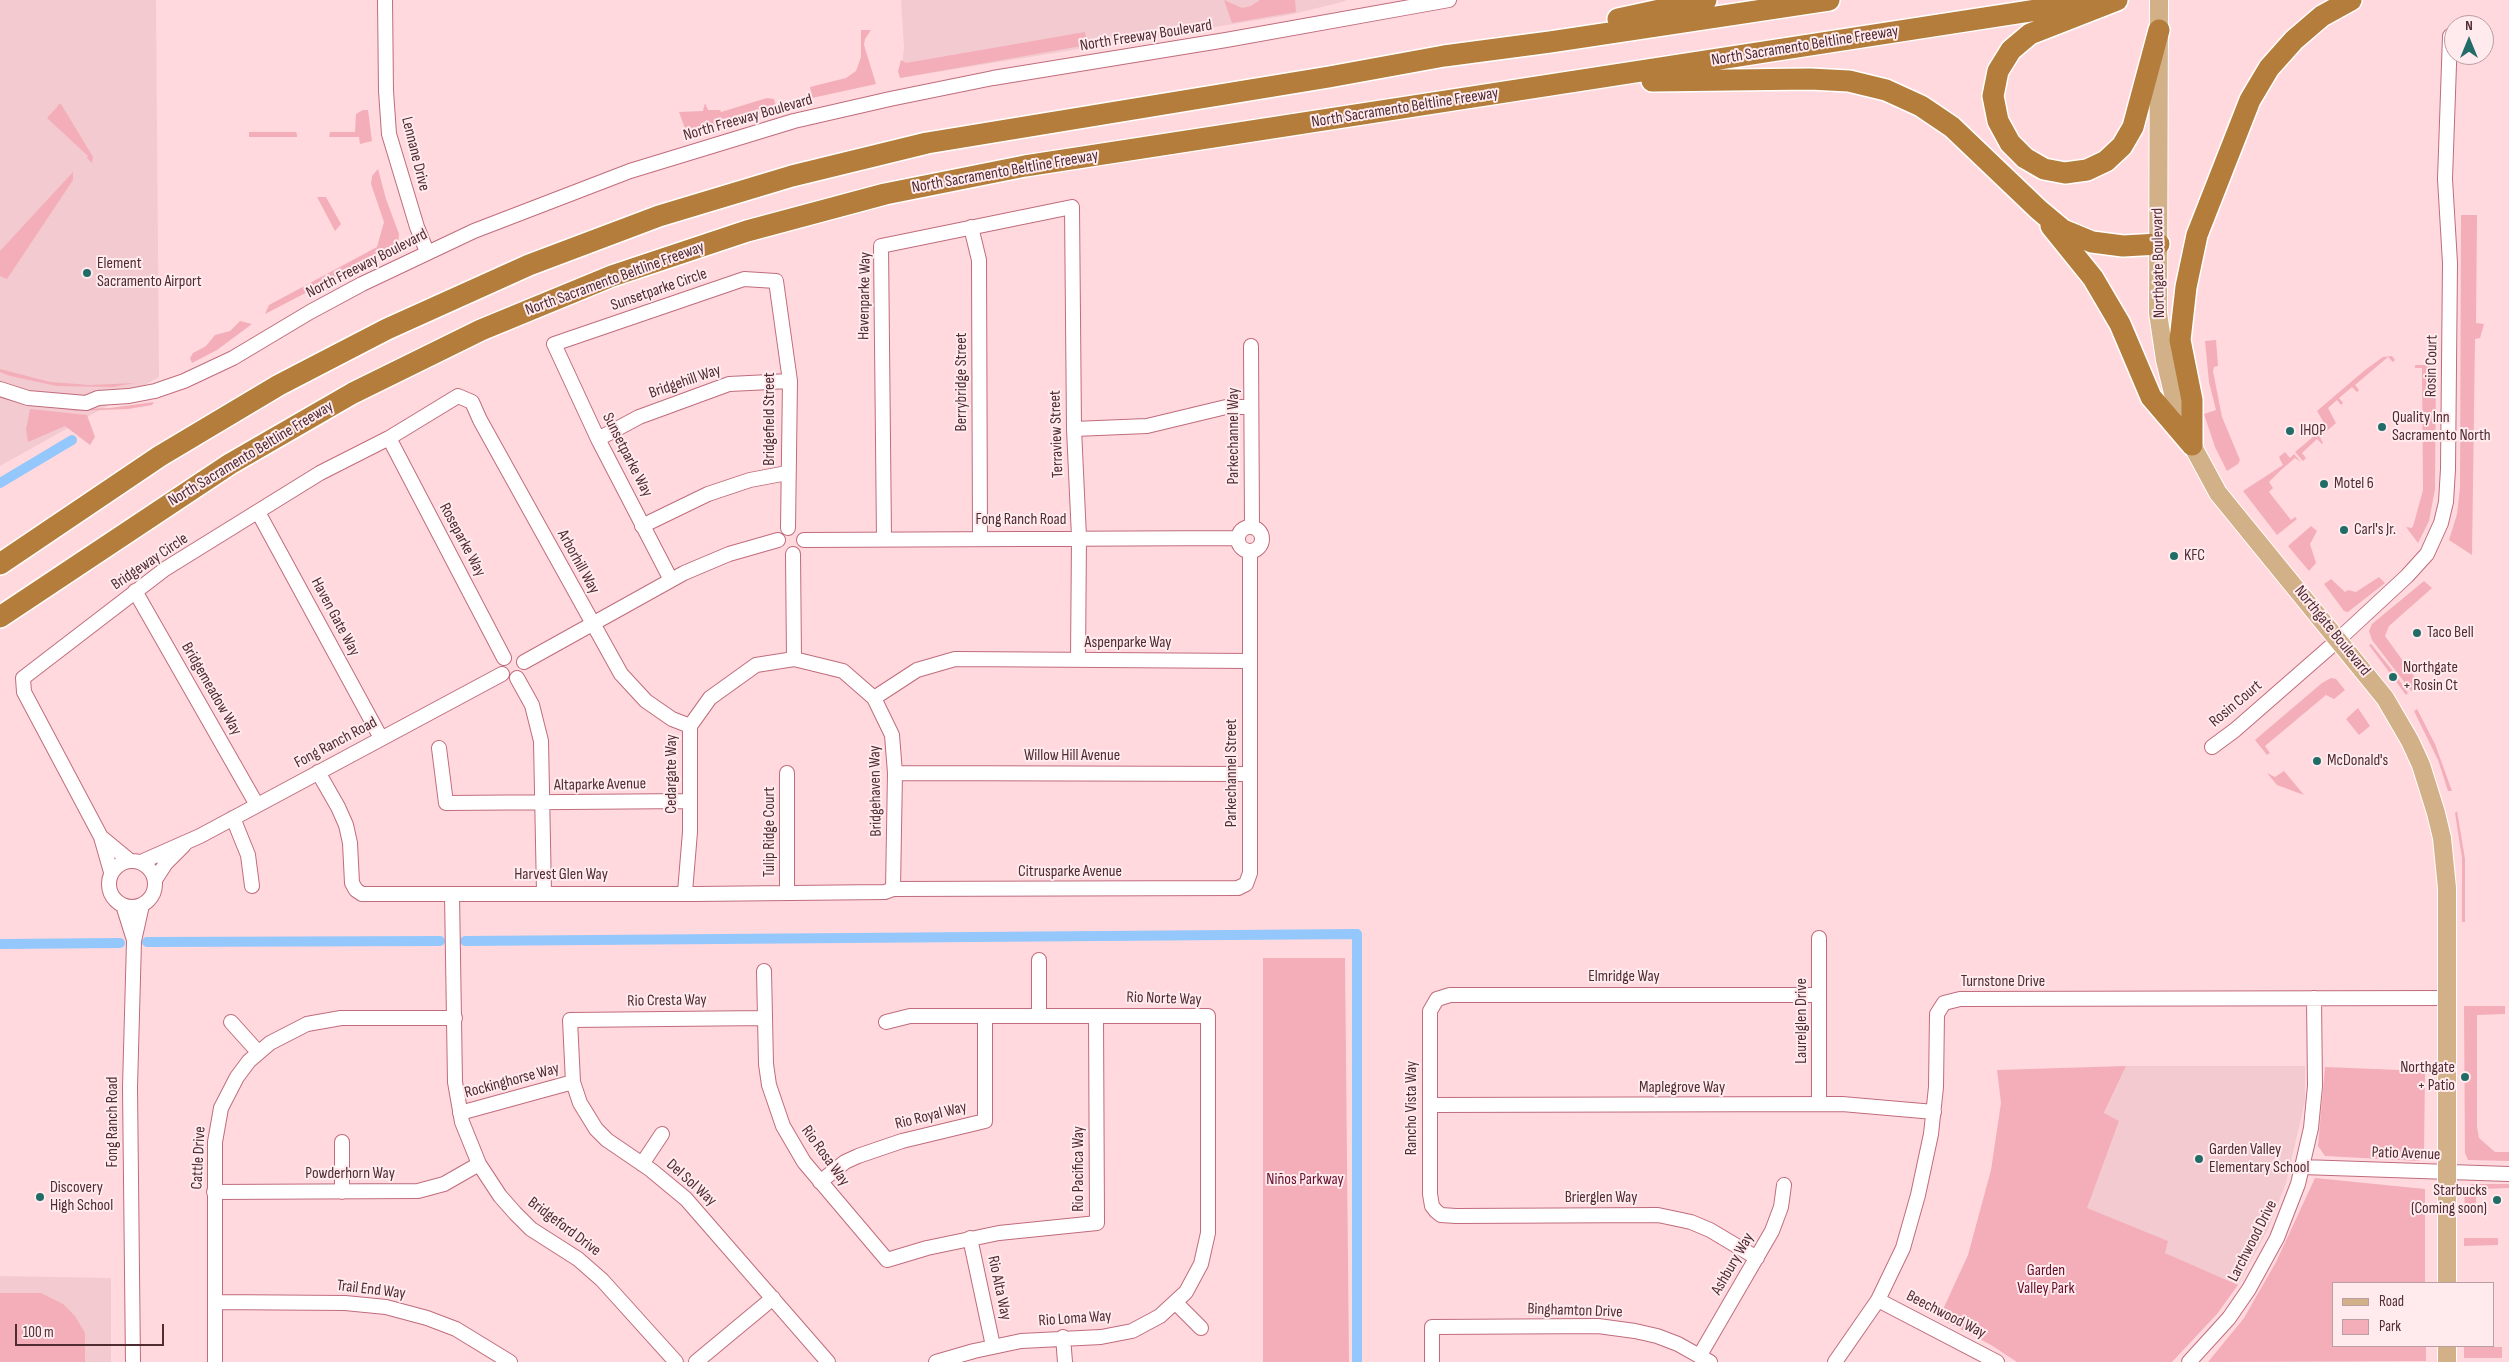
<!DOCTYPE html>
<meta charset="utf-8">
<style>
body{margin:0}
#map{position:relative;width:2509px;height:1362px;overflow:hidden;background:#ffd9de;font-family:"Sofia Sans Condensed",sans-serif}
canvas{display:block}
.legend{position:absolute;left:2332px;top:1282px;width:162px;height:65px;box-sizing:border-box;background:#ffebee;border:1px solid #b99ea3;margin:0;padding:6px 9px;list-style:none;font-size:15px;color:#4f2b32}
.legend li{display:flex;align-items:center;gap:10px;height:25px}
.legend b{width:25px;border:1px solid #b99ea3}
.north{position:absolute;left:2444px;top:15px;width:50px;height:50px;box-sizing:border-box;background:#ffebee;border:1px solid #b99ea3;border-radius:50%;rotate:0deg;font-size:14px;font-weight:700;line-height:20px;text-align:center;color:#4f2b32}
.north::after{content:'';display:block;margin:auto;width:18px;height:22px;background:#226c67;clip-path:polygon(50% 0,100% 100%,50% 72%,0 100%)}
.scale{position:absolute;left:15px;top:1324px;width:149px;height:22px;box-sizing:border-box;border:2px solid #4f2b32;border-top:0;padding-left:6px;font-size:15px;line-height:18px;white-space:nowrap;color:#4f2b32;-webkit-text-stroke:4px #ffebee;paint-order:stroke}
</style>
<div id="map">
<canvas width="2509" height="1362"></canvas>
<ul class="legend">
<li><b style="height:6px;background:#d2b189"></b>Road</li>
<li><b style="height:14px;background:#f3aeb9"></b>Park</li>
</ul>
<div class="north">N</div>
<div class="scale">100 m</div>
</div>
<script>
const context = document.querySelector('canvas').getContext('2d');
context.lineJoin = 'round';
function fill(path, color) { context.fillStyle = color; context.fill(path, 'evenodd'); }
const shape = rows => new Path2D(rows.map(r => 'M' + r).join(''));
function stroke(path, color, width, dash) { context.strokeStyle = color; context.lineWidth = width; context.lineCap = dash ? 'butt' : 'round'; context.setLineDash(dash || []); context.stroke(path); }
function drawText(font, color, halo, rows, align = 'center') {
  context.font = font + ' "Sofia Sans Condensed",sans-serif'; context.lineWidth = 4; context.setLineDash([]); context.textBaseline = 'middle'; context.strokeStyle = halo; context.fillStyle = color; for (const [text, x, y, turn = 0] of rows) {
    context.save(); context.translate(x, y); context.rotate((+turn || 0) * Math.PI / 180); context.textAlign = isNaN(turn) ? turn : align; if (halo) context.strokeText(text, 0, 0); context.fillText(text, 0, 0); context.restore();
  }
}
fill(shape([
 [0,0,156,0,159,377,0,466],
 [901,0,1345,0,1346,1,1289,15,900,78,904,48],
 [2126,1066,2305,1066,2305,1101,2286,1183,2269,1227,2238,1285,2165,1253,2167,1241,2086,1208,2119,1121,2104,1114],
 [0,1276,111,1278,111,1362,0,1362]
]), '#f3cad0');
fill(shape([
 [1224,0,1242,8,1251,6,1260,0,1295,0,1296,12,1232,23],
 [861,30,871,30,865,39,864,45,876,84,812,98,810,87,846,78,856,71,861,57],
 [1085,32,1087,45,900,78,898,71,901,60,906,63],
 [767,98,774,99,777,109,687,134,679,112,703,111,705,103,708,110,720,110,721,112],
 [61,104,93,157,92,163,87,158,88,156,47,118,58,106,57,105],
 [363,110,368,110,372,141,360,144,359,137,329,137,330,132,355,132,356,114],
 [249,132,296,132,297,134,297,137,249,137],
 [378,169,386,199,399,234,398,245,265,314,269,305,377,247,384,222,371,184,372,176],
 [73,172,73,180,7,279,0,276,0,251],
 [317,197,326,197,341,224,335,231],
 [2461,215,2477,215,2476,323,2484,324,2480,338,2475,339,2472,555,2449,540,2457,514,2460,488],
 [240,321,252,324,217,350,192,363,190,358,193,353,206,346,215,335,230,331],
 [2216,340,2218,366,2214,367,2213,371,2222,417,2240,460,2238,464,2227,471,2215,447,2204,414,2216,410,2209,382,2205,341],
 [2392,356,2395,360,2393,362,2388,357,2355,385,2359,390,2357,392,2352,387,2339,398,2343,403,2341,405,2337,400,2328,408,2336,423,2320,437,2323,443,2322,444,2317,439,2302,453,2306,458,2303,461,2295,452,2326,426,2317,411,2365,370,2383,357],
 [2415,365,2436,365,2435,489,2429,521,2418,543,2406,527,2412,528,2414,523,2423,490,2422,368,2415,368],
 [0,369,50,382,90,385,135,383,113,387,57,386,10,376,0,372],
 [0,394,85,409,110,408,154,402,152,405,128,409,76,411,21,403,0,397],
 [30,409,87,415,95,437,90,445,65,426,28,442,26,429],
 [2285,452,2290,458,2294,454,2301,462,2295,458,2281,470,2269,482,2273,488,2269,492,2291,520,2295,517,2297,519,2277,535,2243,491,2283,465,2279,457],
 [2311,526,2317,531,2310,544,2316,563,2309,571,2288,546],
 [2379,577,2385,583,2348,612,2344,611,2324,584,2331,579,2345,592,2348,590,2356,592],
 [2424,581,2432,588,2389,626,2385,636,2416,679,2416,688,2411,691,2372,640,2369,631,2372,624],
 [2371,644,2393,671,2408,693,2406,695,2369,645],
 [2331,678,2336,679,2345,690,2334,699,2326,695,2265,746,2270,753,2267,755,2255,740,2322,683],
 [2358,708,2370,726,2359,735,2346,719],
 [2417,709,2435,744,2452,791,2448,791,2438,760,2414,711],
 [2284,771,2304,795,2277,785,2267,773,2275,777],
 [2457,811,2465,859,2465,922,2462,922,2462,858,2455,813],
 [1263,958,1345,958,1349,1362,1263,1362],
 [2464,1006,2505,1006,2505,1014,2477,1015,2477,1127,2479,1138,2495,1152,2509,1152,2509,1161,2468,1160,2465,1153],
 [2126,1066,2104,1113,2119,1121,2087,1208,2168,1241,2165,1253,2238,1285,2217,1314,2172,1362,2017,1362,1991,1345,1939,1318,1968,1255,1991,1170,2001,1103,1997,1070],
 [2325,1067,2425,1071,2424,1154,2419,1161,2325,1156,2318,1146],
 [2315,1178,2425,1189,2425,1283,2333,1283,2333,1346,2426,1346,2426,1361,2208,1362,2244,1318,2276,1262],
 [2472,1184,2509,1184,2509,1188,2481,1189,2476,1198,2476,1208,2465,1209,2464,1189],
 [2464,1238,2498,1238,2498,1245,2464,1246],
 [0,1293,41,1293,63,1304,75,1316,85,1333,85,1362,0,1362],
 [2464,1347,2502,1347,2502,1358,2464,1358]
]), '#f3aeb9');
stroke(shape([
 [0,483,72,440],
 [465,941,1357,934,1357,1362],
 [147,942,440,941],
 [0,944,120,943]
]), '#94c8fc', 10);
const minor = shape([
 [385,0,386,91,389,134,417,227,427,252],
 [971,227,979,260,980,538],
 [1251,346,1252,527],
 [0,389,28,398,86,403,98,398,129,396,155,391,184,381,233,358,310,312,362,284,474,231,630,171,794,121,890,99,993,78,1226,40,1449,0],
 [1074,429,1147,426,1226,407,1251,407],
 [389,438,504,658],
 [598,439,639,417,729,384,790,381],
 [258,512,381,738],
 [642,526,708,494,750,480,787,473],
 '1238 539a12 12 0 1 1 24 0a12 12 0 1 1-24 0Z',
 [884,539,881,246,1072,207,1074,429,1079,537,1078,660],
 [804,540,1237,538],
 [793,554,794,659],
 [671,580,598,439,554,344,744,279,776,281,790,381,788,528],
 [135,591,257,805],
 [524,662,684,573,729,554,778,540],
 [517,678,532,705,541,741,544,893],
 [874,698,917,670,955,659,1250,661],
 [2212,747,2235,730,2338,640,2407,576,2427,554,2441,523,2446,502,2448,469,2450,263,2445,179,2450,36],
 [439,748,446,803,688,801],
 [318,772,338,807,346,825,350,843,352,883,356,890,362,894,695,894,885,892,893,889,1238,888,1246,884,1250,873,1250,551],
 [895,773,1249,774],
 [233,818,248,855,252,886],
 [101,837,130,861],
 '109 884a23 23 0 1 1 46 0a23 23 0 1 1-46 0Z',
 [141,862,200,836,502,674],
 [111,872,101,837,24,692,23,678,165,569,320,473,389,438,458,396,472,402,480,420,621,674,646,701,672,719,690,726],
 [155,880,166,863,184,845],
 [685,892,690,832,690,726,710,698,756,665,794,659,843,671,874,698,892,735,895,773,893,889],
 [787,892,787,773],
 [452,894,455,1082,462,1122,479,1164,500,1196,515,1213,531,1229,578,1259,602,1280,676,1362],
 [123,905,134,940],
 [1819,938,1819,1104],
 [1039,960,1039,1016],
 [764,971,766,1064,769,1085,783,1126,804,1162,887,1260,927,1248,999,1233,1097,1223,1096,1016],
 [765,1018,570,1020,573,1082,580,1103,596,1129,607,1140,651,1170,686,1199,828,1362],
 [231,1022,258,1052],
 [886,1022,910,1016,1208,1016,1208,1233,1201,1264,1186,1292,1160,1316,1132,1331,1101,1337,1021,1341,974,1351,936,1362],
 [1430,1105,1842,1104,1934,1112],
 [460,1113,573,1082],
 [642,1164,662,1134],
 [2302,1167,2509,1174],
 [820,1182,845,1162,858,1156,902,1141,985,1121,985,1016],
 [214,1192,418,1191,444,1184,479,1164],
 [342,1192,342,1142],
 [970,1238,993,1346],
 [1757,1258,1710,1230,1691,1222,1658,1215,1456,1216,1441,1215,1436,1211,1432,1206,1430,1194,1430,1011,1437,999,1450,995,1819,995],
 [1878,1300,1997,1362],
 [215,1302,345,1303,386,1307,427,1318,456,1329,510,1362],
 [1176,1303,1201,1328],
 [1063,1337,1065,1362],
 [1700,1355,1772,1231,1781,1207,1784,1185],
 [133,1362,130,1087,134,941,142,905],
 [215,1362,215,1142,221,1108,237,1077,249,1061,270,1043,307,1024,341,1018,455,1018],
 [696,1362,773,1298],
 [1432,1362,1432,1327,1598,1326,1635,1331,1657,1336,1678,1344,1710,1362],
 [1835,1362,1878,1300,1903,1248,1918,1195,1931,1134,1936,1087,1937,1014,1944,1003,1960,999,2447,998],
 [2189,1362,2229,1318,2249,1289,2277,1238,2298,1184,2311,1128,2315,1086,2314,998]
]);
const major = shape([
 [2159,0,2158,313,2165,360,2178,414,2192,445,2218,493,2385,698,2410,741,2421,765,2436,813,2442,838,2447,888,2447,1283],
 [2447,1346,2447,1362]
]);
const highway = shape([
 [2117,0,2030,34,2011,50,1998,71,1993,96,1998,121,2010,143,2025,158,2044,169,2065,173,2087,170,2106,161,2122,146,2133,127,2159,30],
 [1618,19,1706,0],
 [1652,81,1810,79,1849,81,1886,90,1921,106,1952,127,2039,210,2063,230,2092,242,2123,246,2159,244],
 [2051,226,2093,278,2120,324,2151,397,2192,445],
 [2192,445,2192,400,2180,340,2186,287,2197,235,2250,100,2269,68,2294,40,2322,16,2351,0],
 [0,564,160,456,279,385,387,329,529,265,659,216,792,176,927,143,1329,77,1444,56,1550,42,1829,0],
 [0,617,230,464,353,393,481,330,612,276,747,231,885,194,1025,166,2101,0]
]);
stroke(minor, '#c06c7c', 16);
stroke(major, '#fff', 20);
stroke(highway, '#fff', 24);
stroke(minor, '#fff', 14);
stroke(major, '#d2b189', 18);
stroke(highway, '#b47d3b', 21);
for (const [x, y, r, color] of [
 [87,273,5,"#226c67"],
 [2382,427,5,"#226c67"],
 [2290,431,5,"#226c67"],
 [2324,484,5,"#226c67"],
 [2344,530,5,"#226c67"],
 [2174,556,5,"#226c67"],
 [2417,633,5,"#226c67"],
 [2393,677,5,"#226c67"],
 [2317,761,5,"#226c67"],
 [2465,1077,5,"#226c67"],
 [2199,1159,5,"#226c67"],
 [40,1197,5,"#226c67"],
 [2497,1200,5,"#226c67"]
]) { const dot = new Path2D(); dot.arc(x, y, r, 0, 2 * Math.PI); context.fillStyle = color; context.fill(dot); stroke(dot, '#ffebee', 2); }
drawText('16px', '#4f2b32', '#ffebee', [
 ["North Freeway Boulevard",1146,36,-9],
 ["North Sacramento Beltline Freeway",1805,46,-9],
 ["North Sacramento Beltline Freeway",1405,108,-9],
 ["North Freeway Boulevard",748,118,-16],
 ["Lennane Drive",415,154,76],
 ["North Sacramento Beltline Freeway",1005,172,-10],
 ["Northgate Boulevard",2159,263,-91],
 ["North Freeway Boulevard",367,264,-27],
 ["North Sacramento Beltline Freeway",615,279,-20],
 ["Sunsetparke Circle",659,290,-19],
 ["Havenparke Way",865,296,-89],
 ["Rosin Court",2432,366,-89],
 ["Bridgehill Way",685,382,-19],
 ["Berrybridge Street",962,382,-90],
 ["Bridgefield Street",770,419,-90],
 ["Terraview Street",1057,434,-92],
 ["Parkechannel Way",1234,436,-90],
 ["North Sacramento Beltline Freeway",251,454,-31],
 ["Sunsetparke Way",627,455,63],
 ["Fong Ranch Road",1021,520],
 ["Roseparke Way",462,540,62],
 ["Bridgeway Circle",150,562,-34],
 ["Arborhill Way",578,562,61],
 ["Haven Gate Way",335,617,62],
 ["Northgate Boulevard",2332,631,51],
 ["Aspenparke Way",1128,643],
 ["Bridgemeadow Way",211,689,60],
 ["Rosin Court",2236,704,-40],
 ["Fong Ranch Road",336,743,-28],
 ["Willow Hill Avenue",1072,756],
 ["Parkechannel Street",1232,773,-90],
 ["Cedargate Way",672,774,-90],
 ["Altaparke Avenue",600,785,-1],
 ["Bridgehaven Way",876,791,-91],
 ["Tulip Ridge Court",770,832,-90],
 ["Citrusparke Avenue",1070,872],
 ["Harvest Glen Way",561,875],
 ["Elmridge Way",1624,977],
 ["Turnstone Drive",2003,982],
 ["Rio Norte Way",1164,999,2],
 ["Rio Cresta Way",667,1001,-1],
 ["Laurelglen Drive",1802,1021,-90],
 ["Rockinghorse Way",512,1081,-15],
 ["Maplegrove Way",1682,1088],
 ["Rancho Vista Way",1412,1108,-90],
 ["Rio Royal Way",931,1116,-14],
 ["Fong Ranch Road",113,1122,-90],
 ["Patio Avenue",2406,1154,2],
 ["Rio Rosa Way",825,1156,54],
 ["Cattle Drive",199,1158,-87],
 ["Rio Pacifica Way",1079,1169,-90],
 ["Powderhorn Way",350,1174],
 ["Del Sol Way",691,1183,42],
 ["Brierglen Way",1601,1198],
 ["Bridgeford Drive",564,1227,37],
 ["Larchwood Drive",2253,1241,-63],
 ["Ashbury Way",1733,1264,-60],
 ["Rio Alta Way",999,1288,78],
 ["Trail End Way",371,1290,7],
 ["Binghamton Drive",1575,1311,2],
 ["Beechwood Way",1946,1315,27],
 ["Rio Loma Way",1075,1319,-4]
]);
drawText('16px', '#4f2b32', '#ffebee', [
 ["Element",97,264],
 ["Sacramento Airport",97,282],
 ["Quality Inn",2392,418],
 ["Sacramento North",2392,436],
 ["IHOP",2300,431],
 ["Motel 6",2334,484],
 ["Carl's Jr.",2354,530],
 ["KFC",2184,556],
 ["Taco Bell",2427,633],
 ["Northgate",2403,668],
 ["+ Rosin Ct",2403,686],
 ["McDonald's",2327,761],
 ["Northgate",2455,1068,"right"],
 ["+ Patio",2455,1086,"right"],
 ["Garden Valley",2209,1150],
 ["Elementary School",2209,1168],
 ["Discovery",50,1188],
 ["High School",50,1206],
 ["Starbucks",2487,1191,"right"],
 ["(Coming soon)",2487,1209,"right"]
], 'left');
drawText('16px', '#670e2b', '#ffebee', [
 ["Niños Parkway",1305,1180],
 ["Garden",2046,1271],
 ["Valley Park",2046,1289]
]);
</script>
